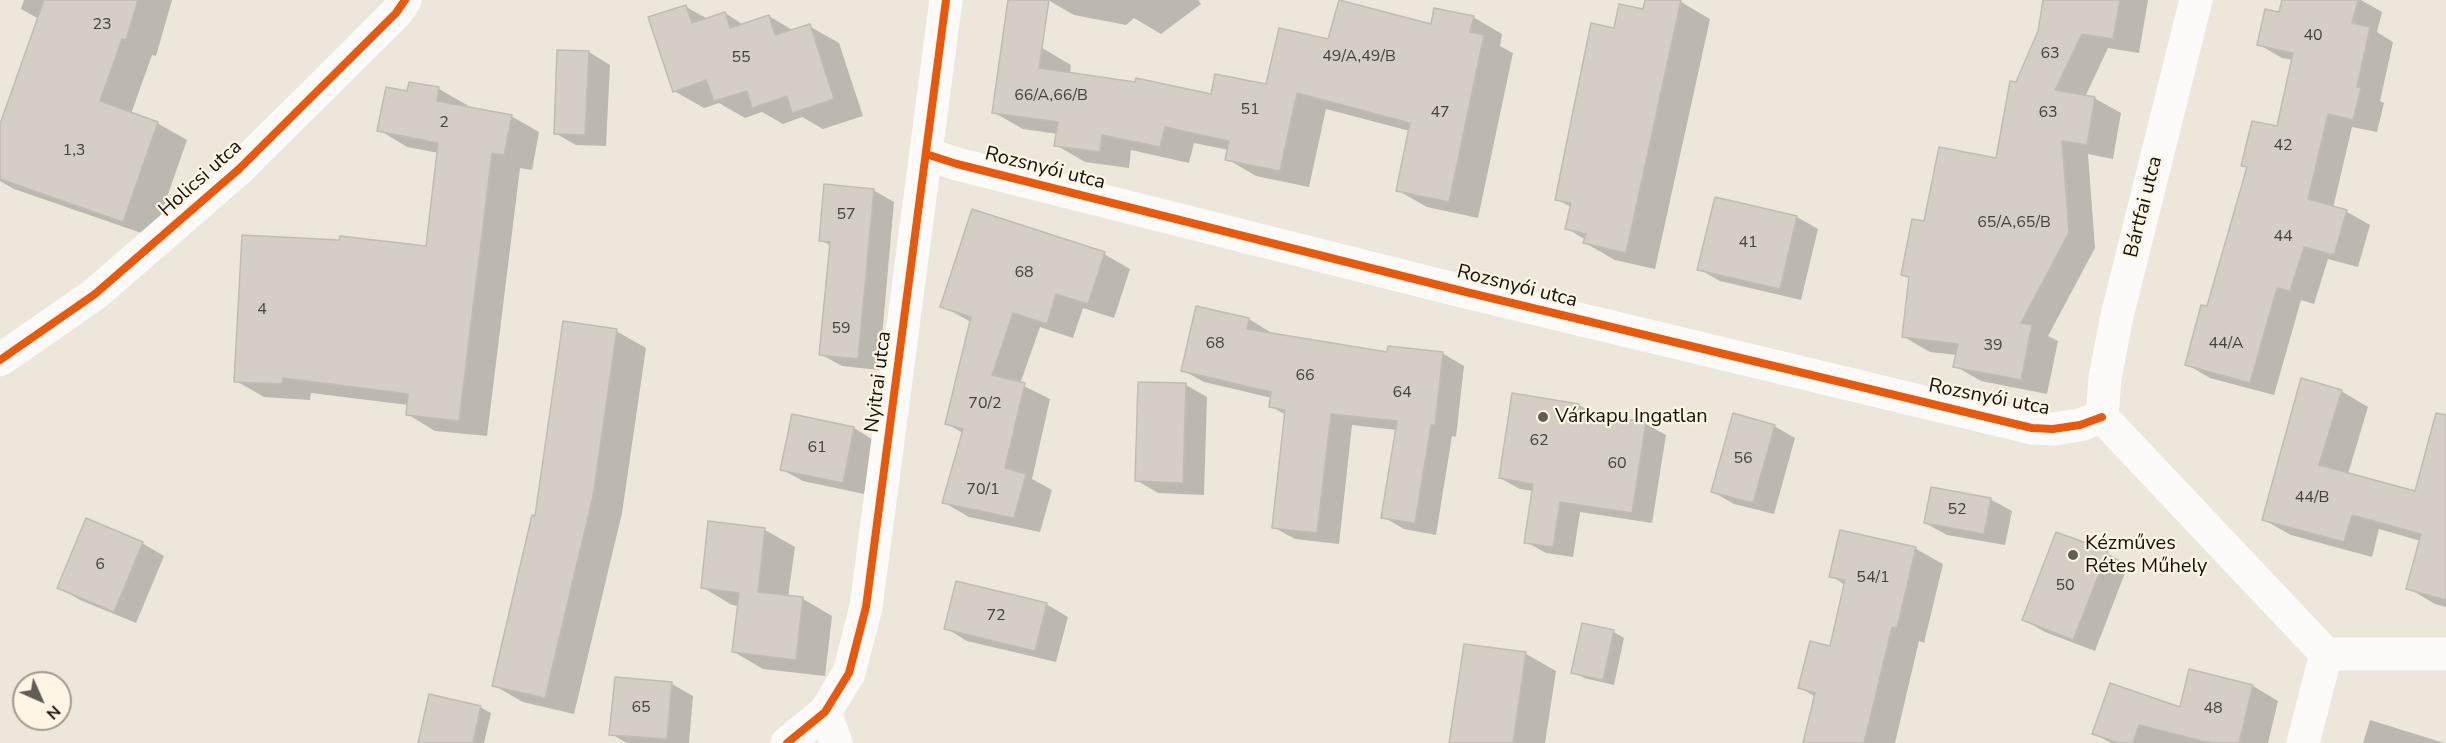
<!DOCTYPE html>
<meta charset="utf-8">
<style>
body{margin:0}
#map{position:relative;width:2446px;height:743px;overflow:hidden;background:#ece6db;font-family:"Nunito Sans",sans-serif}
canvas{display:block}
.north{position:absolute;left:12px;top:671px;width:60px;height:60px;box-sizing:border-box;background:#fff5e4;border:2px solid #a29a8d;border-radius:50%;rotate:135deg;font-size:16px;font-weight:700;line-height:24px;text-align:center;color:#16120b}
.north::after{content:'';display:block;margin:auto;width:21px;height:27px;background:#615c54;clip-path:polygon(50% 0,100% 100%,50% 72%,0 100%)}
</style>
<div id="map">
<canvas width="2446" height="743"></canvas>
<div class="north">N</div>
</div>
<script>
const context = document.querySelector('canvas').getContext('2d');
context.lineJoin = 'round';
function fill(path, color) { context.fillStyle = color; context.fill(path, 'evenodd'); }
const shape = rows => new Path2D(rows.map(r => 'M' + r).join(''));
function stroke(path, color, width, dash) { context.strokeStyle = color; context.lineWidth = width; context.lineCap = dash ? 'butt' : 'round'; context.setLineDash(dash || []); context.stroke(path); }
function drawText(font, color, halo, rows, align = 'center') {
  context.font = font + ' "Nunito Sans",sans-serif'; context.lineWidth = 4.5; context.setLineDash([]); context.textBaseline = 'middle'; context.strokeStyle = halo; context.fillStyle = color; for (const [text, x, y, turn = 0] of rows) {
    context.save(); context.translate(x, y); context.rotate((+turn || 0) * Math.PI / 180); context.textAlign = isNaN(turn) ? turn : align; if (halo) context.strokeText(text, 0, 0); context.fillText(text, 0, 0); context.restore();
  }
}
fill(shape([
 [24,0,172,0,156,56,152,55,131,114,157,123,187,140,153,237,14,189,0,181,0,128,39,19,21,9],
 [1048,0,1198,0,1201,4,1161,34,1134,18,1126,25,1074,15],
 [1646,0,1681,2,1710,19,1655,269,1615,260,1585,243,1586,240,1566,228,1571,207,1556,199,1615,30,1644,11],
 [2045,0,2148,0,2139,53,2108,48,2085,97,2094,98,2121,113,2113,159,2088,154,2095,248,2048,336,2058,341,2047,394,1981,381,1955,366,1957,355,1930,352,1904,337,1911,279,1902,275,1926,223,1997,159,2017,84,2040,32],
 [2283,0,2361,0,2382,12,2377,32,2393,42,2380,101,2384,103,2377,132,2352,127,2333,208,2347,212,2370,225,2358,267,2328,259,2314,304,2301,300,2274,395,2210,378,2186,364,2208,308,2249,168,2243,165,2278,128,2293,60,2282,58,2258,44,2280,14],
 [686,7,708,19,725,13,744,25,769,16,794,31,809,26,839,43,863,116,823,129,802,117,783,124,762,112,745,118,719,103,704,108,674,91],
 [1473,17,1502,34,1500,46,1513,53,1478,218,1427,207,1397,190,1410,131,1326,109,1309,187,1256,176,1227,159,1229,150,1194,143,1189,163,1131,150,1129,168,1085,162,1056,145,1058,134,1023,129,993,112,1042,48,1071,65,1070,74,1212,96,1267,86,1329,41,1432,26],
 [589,52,610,65,606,146,576,145,555,133],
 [410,84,439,89,467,105,467,108,511,116,539,132,532,170,520,168,487,436,435,431,407,414,408,405,311,393,310,400,264,397,236,381,427,248,439,153,407,147,379,130,408,93],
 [873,190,894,202,879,370,842,366,820,354,831,246,821,240],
 [1716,198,1797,217,1818,229,1801,300,1720,281,1699,269],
 [1104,254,1130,269,1114,318,1083,308,1073,338,1040,327,1020,384,1050,399,1032,479,1052,490,1040,532,969,517,943,502,963,433,947,424,971,322,942,306],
 [1249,319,1270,332,1269,334,1388,354,1442,353,1464,366,1456,437,1452,436,1436,535,1404,529,1383,517,1397,430,1352,425,1339,544,1295,539,1273,527,1286,415,1270,406,1272,398,1204,382,1182,370],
 [616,331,646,348,622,513,574,714,523,702,493,685,536,517],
 [1140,383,1186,385,1207,397,1204,495,1158,493,1136,480],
 [2341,391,2368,407,2348,474,2416,493,2446,447,2446,607,2435,604,2408,588,2421,541,2379,529,2372,557,2291,535,2264,520],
 [1579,405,1598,416,1646,424,1666,435,1652,523,1580,512,1573,557,1546,553,1526,542,1533,491,1520,489,1500,478],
 [793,416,854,428,875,441,864,494,803,481,781,469],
 [1774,426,1795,438,1774,514,1734,504,1713,492],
 [1990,499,2012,511,2005,545,1947,535,1925,523],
 [86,520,142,543,164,556,136,623,80,600,58,587],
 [765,530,795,547,788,597,803,599,832,616,825,676,763,669,734,652,739,606,732,605,702,587],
 [1841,532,1916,549,1943,564,1924,643,1919,641,1895,743,1804,743,1816,697,1800,688,1831,648,1845,585,1831,576],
 [2107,553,2128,565,2095,651,2045,632,2024,620],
 [1046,604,1068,617,1056,662,967,641,946,628],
 [1614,632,1624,638,1614,685,1584,678,1573,672],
 [1466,645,1526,654,1556,671,1545,743,1451,743],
 [2190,671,2253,686,2278,701,2268,743,2111,743,2094,734,2181,709],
 [672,684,693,696,689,743,627,743,611,734],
 [480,707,491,713,484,743,420,743],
 [2370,720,2444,743,2363,743]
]), '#0003');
const building = shape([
 [44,0,138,0,126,40,122,39,100,101,158,122,123,222,0,179,0,124,44,0],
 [1008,0,1049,0,1039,68,1135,82,1136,78,1211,94,1215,74,1266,84,1279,28,1328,39,1339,0,1431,24,1434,8,1474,16,1470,32,1484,35,1449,202,1396,191,1410,123,1297,93,1280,171,1225,160,1229,141,1165,127,1160,147,1102,135,1100,152,1054,146,1058,122,992,113,1008,0],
 [1645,0,1681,0,1626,253,1583,243,1586,234,1565,229,1571,203,1555,200,1591,23,1614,28,1619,4,1643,9,1645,0],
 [2043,0,2120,0,2113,39,2082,34,2055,90,2095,97,2087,145,2062,141,2069,232,2021,323,2032,325,2021,380,1953,367,1958,344,1902,337,1909,277,1901,275,1912,219,1924,221,1939,147,1996,158,2010,81,2016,82,2038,31,2043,0],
 [2282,0,2358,0,2352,23,2370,27,2357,87,2361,88,2353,120,2328,114,2308,199,2347,210,2334,255,2304,247,2290,291,2277,288,2250,383,2185,365,2201,305,2207,306,2247,167,2241,166,2252,121,2277,126,2293,53,2257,45,2265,9,2279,12,2282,0],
 [686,5,692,23,725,12,730,28,769,15,775,35,810,24,834,99,792,113,787,96,752,108,747,91,714,101,706,80,673,92,648,17,686,5],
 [557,50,589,51,585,135,554,134,557,50],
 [409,82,439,87,437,101,512,115,504,155,492,153,459,421,406,415,408,394,283,378,282,384,234,382,242,235,339,240,340,236,426,246,438,143,377,131,386,87,407,91,409,82],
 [824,184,874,189,858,359,819,355,830,242,819,241,824,184],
 [1715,197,1797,216,1780,289,1697,270,1715,197],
 [972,209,1105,252,1088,304,1056,294,1047,324,1013,313,992,375,1025,383,1005,468,1026,474,1014,518,942,503,963,429,945,424,971,317,940,307,972,209],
 [1196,306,1249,318,1247,329,1387,352,1388,346,1443,352,1435,425,1431,425,1415,523,1381,518,1397,421,1331,414,1317,533,1272,528,1285,410,1269,407,1271,392,1181,371,1196,306],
 [563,321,617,329,593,496,545,698,492,686,532,515,535,516,563,321],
 [2301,378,2342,390,2319,465,2415,491,2436,413,2446,415,2446,600,2406,589,2421,534,2352,515,2344,542,2262,520,2301,378],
 [1138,382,1186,383,1183,483,1135,481,1138,382],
 [1512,393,1579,404,1578,412,1646,422,1632,513,1560,502,1553,547,1524,543,1533,484,1499,478,1512,393],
 [1733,413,1775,425,1753,503,1711,492,1733,413],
 [792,414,854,427,843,483,780,470,792,414],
 [1931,487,1991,498,1984,534,1924,523,1931,487],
 [86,518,143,542,114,612,57,588,86,518],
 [708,521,765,528,758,592,803,597,796,660,732,652,739,593,701,588,708,521],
 [1840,530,1916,547,1897,628,1892,627,1864,743,1803,743,1815,693,1798,688,1810,641,1830,646,1845,580,1829,577,1840,530],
 [2056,532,2108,551,2073,640,2022,620,2056,532],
 [956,581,1047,603,1035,651,944,629,956,581],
 [1582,623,1614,630,1603,680,1571,673,1582,623],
 [1464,644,1526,652,1513,743,1449,743,1464,644],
 [2189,669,2253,685,2239,743,2210,743,2139,725,2133,743,2119,743,2092,734,2110,683,2180,707,2189,669],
 [615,677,672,682,667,739,609,735,615,677],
 [429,694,481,706,473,743,418,743,429,694]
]);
fill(building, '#d4cec5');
stroke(building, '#c1bcb3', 1.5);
stroke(shape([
 [926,154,957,164,1466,292,2032,428,2053,429,2080,425,2102,417],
 [0,360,95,294,239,169,396,13,405,0],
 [2102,417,2326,654,2446,654],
 [2102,417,2105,378,2117,316,2196,0],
 [825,712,836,743],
 [787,743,825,712,849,673,866,607,946,0],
 [2303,743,2326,654]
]), '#fcfbfa', 33);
stroke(shape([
 [926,154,957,164,1466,292,2032,428,2053,429,2080,425,2102,417],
 [0,360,95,294,239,169,396,13,405,0],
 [787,743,825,712,849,673,866,607,946,0]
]), '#e8590c', 8);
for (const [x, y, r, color] of [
 [1543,417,6,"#615c54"],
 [2073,555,6,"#615c54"]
]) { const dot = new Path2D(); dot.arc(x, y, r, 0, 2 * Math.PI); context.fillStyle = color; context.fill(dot); stroke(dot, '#fff5e4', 2); }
drawText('16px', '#46423a', null, [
 ["23",102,25],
 ["40",2313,36],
 ["63",2050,54],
 ["49/A,49/B",1359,57],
 ["55",741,58],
 ["66/A,66/B",1051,96],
 ["51",1250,110],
 ["47",1440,113],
 ["63",2048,113],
 ["2",444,123],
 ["42",2283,146],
 ["1,3",74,151],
 ["57",846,215],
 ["65/A,65/B",2014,223],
 ["44",2283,237],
 ["41",1748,243],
 ["68",1024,273],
 ["4",262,310],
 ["59",841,329],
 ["68",1215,344],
 ["44/A",2226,344],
 ["39",1993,346],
 ["66",1305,376],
 ["64",1402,393],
 ["70/2",985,404],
 ["62",1539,441],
 ["61",817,448],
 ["56",1743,459],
 ["60",1617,464],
 ["70/1",983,490],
 ["44/B",2312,498],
 ["52",1957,510],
 ["6",100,565],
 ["54/1",1873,578],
 ["50",2065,586],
 ["72",996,616],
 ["65",641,708],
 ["48",2213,709]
]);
drawText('20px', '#16120b', '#fff5e4', [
 ["Rozsnyói utca",1045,169,14],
 ["Holicsi utca",201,179,-42],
 ["Bártfai utca",2144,207,-76],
 ["Rozsnyói utca",1517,287,14],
 ["Nyitrai utca",879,382,-83],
 ["Rozsnyói utca",1989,398,11]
]);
drawText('20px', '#16120b', '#fff5e4', [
 ["Várkapu Ingatlan",1555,417],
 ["Kézműves",2085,544],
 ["Rétes Műhely",2085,567]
], 'left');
</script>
